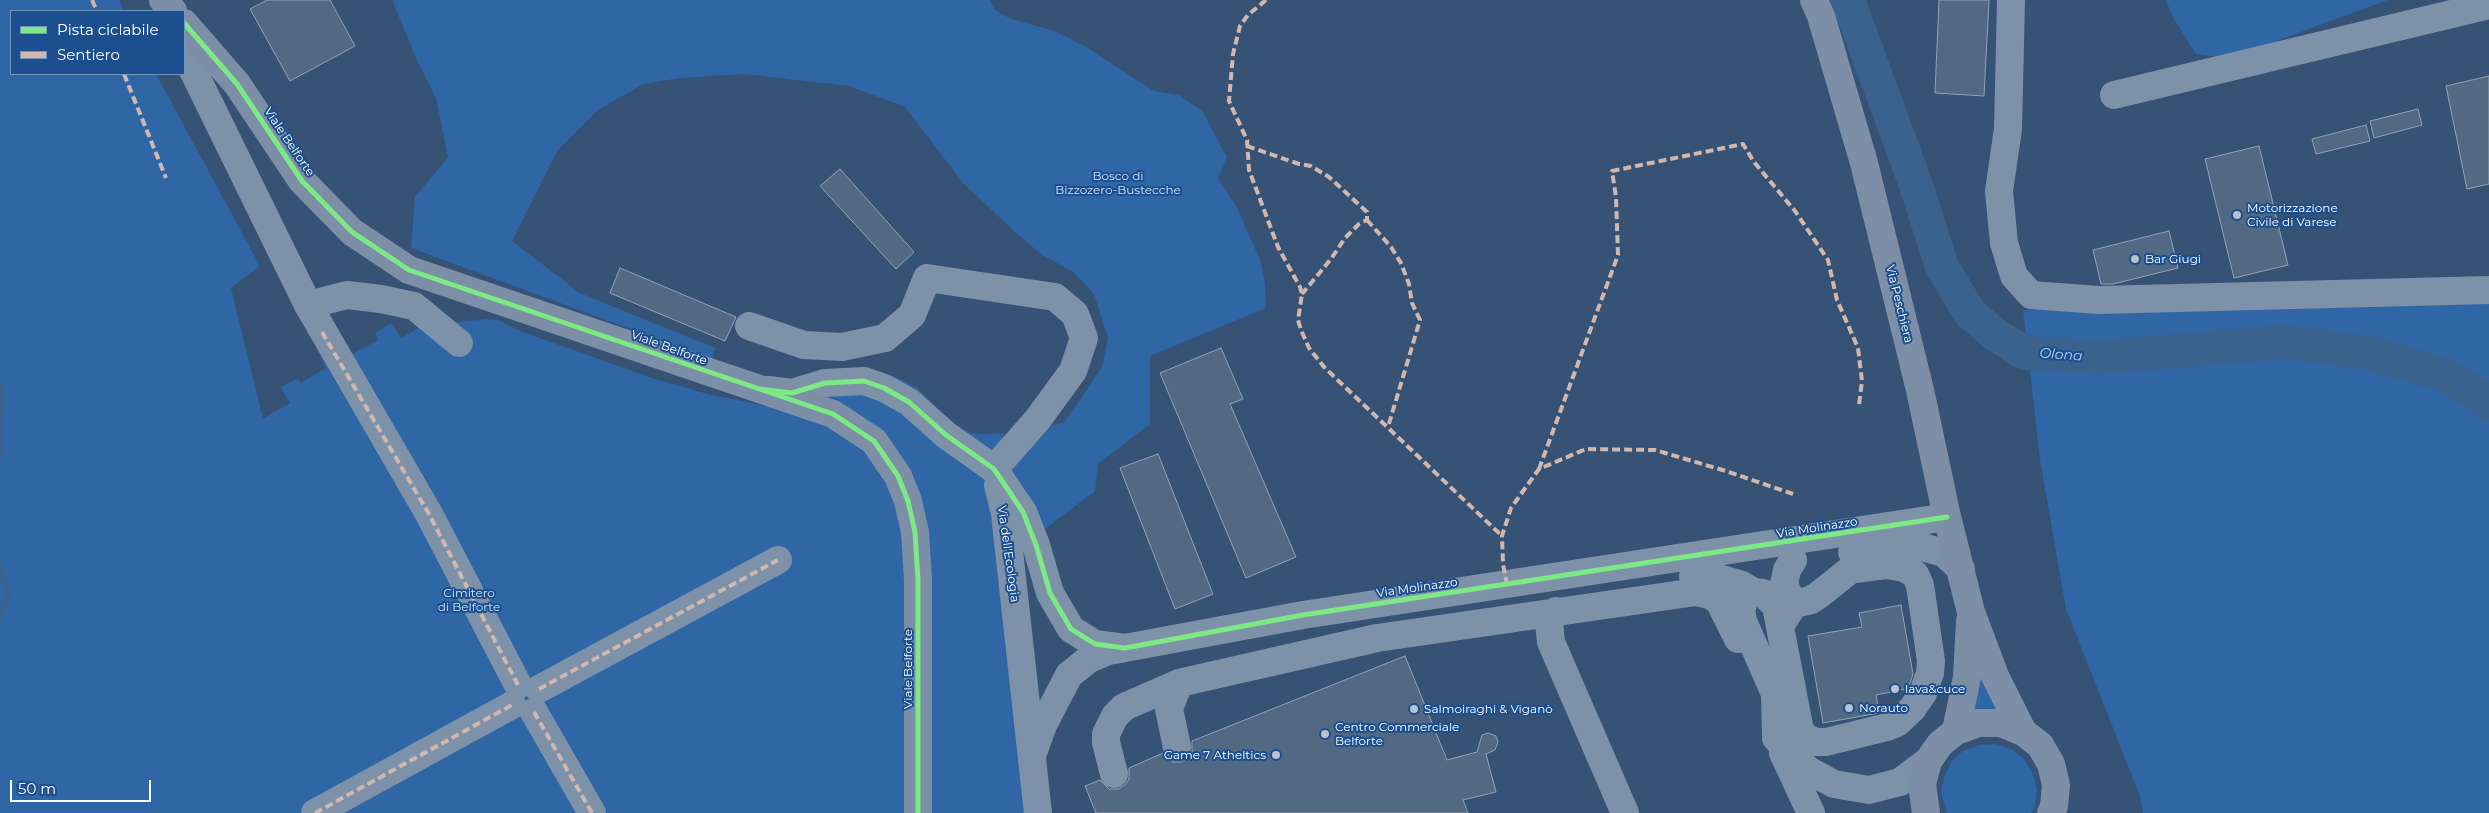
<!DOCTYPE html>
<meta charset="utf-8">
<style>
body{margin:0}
#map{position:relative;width:2489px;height:813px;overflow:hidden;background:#365274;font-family:Montserrat,sans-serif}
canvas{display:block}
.legend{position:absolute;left:10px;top:10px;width:175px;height:65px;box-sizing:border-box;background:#1b4f8f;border:1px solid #7695bc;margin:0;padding:6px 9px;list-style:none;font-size:15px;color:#fff}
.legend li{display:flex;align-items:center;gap:10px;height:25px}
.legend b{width:25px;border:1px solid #7695bc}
.scale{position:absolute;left:10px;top:780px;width:141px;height:22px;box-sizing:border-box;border:2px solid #fff;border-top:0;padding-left:6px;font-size:15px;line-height:18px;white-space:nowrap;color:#fff;-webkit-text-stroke:4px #1b4f8f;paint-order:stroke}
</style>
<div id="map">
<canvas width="2489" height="813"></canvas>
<ul class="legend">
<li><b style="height:6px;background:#7ce984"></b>Pista ciclabile</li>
<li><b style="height:6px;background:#d1b7ad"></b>Sentiero</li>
</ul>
<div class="scale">50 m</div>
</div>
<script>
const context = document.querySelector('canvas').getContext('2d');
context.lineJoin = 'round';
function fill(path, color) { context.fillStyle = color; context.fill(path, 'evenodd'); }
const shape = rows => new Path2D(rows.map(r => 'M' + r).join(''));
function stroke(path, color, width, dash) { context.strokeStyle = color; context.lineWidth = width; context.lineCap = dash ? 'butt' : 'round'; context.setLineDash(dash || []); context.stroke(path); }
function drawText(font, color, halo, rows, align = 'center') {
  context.font = font + ' Montserrat,sans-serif'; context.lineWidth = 4; context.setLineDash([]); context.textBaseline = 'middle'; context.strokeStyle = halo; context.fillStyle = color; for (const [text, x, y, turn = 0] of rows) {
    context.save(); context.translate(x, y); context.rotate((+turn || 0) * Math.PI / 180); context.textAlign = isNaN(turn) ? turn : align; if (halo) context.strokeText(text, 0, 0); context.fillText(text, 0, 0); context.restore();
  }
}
fill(shape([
 [0,0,119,0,124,11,11,11,11,74,156,74,260,266,231,288,263,419,290,403,281,387,298,378,301,383,326,368,320,357,345,343,352,354,378,340,375,333,391,323,401,338,422,326,488,319,498,320,520,331,655,379,708,394,766,406,783,405,865,375,883,373,901,379,917,388,953,424,966,431,976,434,1027,433,1064,422,1102,368,1108,338,1094,294,1072,271,1042,255,1015,232,963,183,905,107,849,86,744,74,680,78,643,84,598,110,557,151,512,241,580,293,715,348,712,359,411,248,415,197,448,157,436,98,416,58,392,0,990,0,995,10,1011,19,1055,31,1088,48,1154,91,1178,95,1202,111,1227,157,1218,178,1237,208,1261,262,1265,284,1266,308,1150,356,1150,424,1098,464,1095,491,1041,532,1002,539,1026,813,0,813],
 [2166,0,2388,0,2230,58,2196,54,2172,16],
 [2489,300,2489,813,2143,813,2140,796,2066,609,2040,460,2023,310],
 [1980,661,2005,712,1971,712],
 [1995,744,2011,749,2024,759,2033,773,2037,790,2035,806,2031,813,1947,813,1941,793,1944,777,1951,762,1963,751,1979,745]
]), '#2f66a5');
stroke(shape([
 [0,385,2,389,0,456],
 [0,567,8,595,0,617]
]), '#3b618d', 5.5);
stroke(shape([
 [1848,0,1916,185,1942,267,1970,313,1993,333,2024,353,2101,357,2285,342,2370,353,2451,377,2489,404]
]), '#3b618d', 34);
const building = shape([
 [267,0,330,0,355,46,290,81,250,9,267,0],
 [1939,0,1989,0,1984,96,1935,93,1939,0],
 [2489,76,2489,184,2467,189,2446,86,2489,76],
 [2418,109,2422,125,2374,138,2370,121,2418,109],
 [2366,125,2370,141,2316,154,2312,139,2366,125],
 [2259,146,2288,265,2234,278,2205,159,2259,146],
 [840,169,914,252,896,269,820,186,840,169],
 [2169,231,2178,268,2113,284,2101,284,2093,250,2169,231],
 [620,268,736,317,725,341,610,293,620,268],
 [1221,348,1243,399,1230,404,1296,557,1246,578,1160,373,1221,348],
 [1158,454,1213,594,1175,609,1120,468,1158,454],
 [1901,605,1913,674,1909,686,1906,689,1876,695,1879,713,1823,723,1808,636,1862,627,1859,613,1901,605],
 [1405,656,1447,760,1477,752,1482,735,1488,733,1496,736,1498,742,1495,750,1486,754,1496,792,1463,800,1468,813,1096,813,1085,786,1100,780,1109,789,1118,789,1125,785,1129,779,1129,768,1163,753,1172,762,1181,762,1187,759,1192,752,1192,741,1405,656]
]);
fill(building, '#526984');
stroke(building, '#92a2b6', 1);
stroke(shape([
 [2011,0,2008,129,1999,191,2004,243,2014,276,2031,295,2099,300,2489,290],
 [184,52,308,305,429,514,518,685],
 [2114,95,2489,5],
 [308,305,347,295,381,299,414,306,459,343],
 [749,326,804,345,842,347,885,338,912,315,927,278,1055,297,1075,314,1084,338,1073,371,1038,419,994,469],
 [768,390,792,393,825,383,864,381,884,388,909,402,946,435,994,469,1023,512,1036,545,1050,593,1071,629,1095,644,1125,648,1303,615,1947,517],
 [998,485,1005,514,1038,813],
 [1852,552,1915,545,1944,553,1961,569],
 [1793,560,1787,570,1784,584,1790,598,1798,602],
 [1693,576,1718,578,1742,585,1754,592],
 [1556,611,1549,622,1551,642,1625,813],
 [1780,626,1794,604,1811,600,1820,594,1850,570,1887,565,1904,568,1915,574,1920,585,1931,661,1930,673,1923,693,1912,709,1897,723,1887,727,1826,742,1816,742,1807,738,1800,731,1776,606,1763,593,1754,592,1747,594,1741,609,1743,621,1775,694,1776,738,1808,770,1834,784,1869,790,1900,782,1928,761],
 [539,689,778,560],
 [534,712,592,813],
 [1177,747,1169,709,1179,683],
 [1034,750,1043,725,1069,675,1089,659,1108,651,1121,649],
 [1783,753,1811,813],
 [1114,774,1106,742,1106,734,1115,716,1124,707,1179,683,1377,638,1696,592,1710,595,1719,601,1738,639],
 [315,813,512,705]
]), '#7d92a8', 28);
stroke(shape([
 [163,0,173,11],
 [1814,0,1821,16,1864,163,1920,390,1947,517,1971,612,1995,676,2023,732],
 [184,23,237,84,302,181,352,232,409,270,833,414,874,441,898,476,908,501,915,532,918,580,918,813],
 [1956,731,1967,677,1970,621],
 [1926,813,1922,784,1928,761,1940,744,1956,731,1978,723,2001,723,2023,732,2040,745,2051,764,2056,785,2054,806,2051,813]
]), '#7d8ea7', 28);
stroke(shape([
 [92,0,97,11],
 [1266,0,1248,15,1240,26,1233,54,1229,101,1247,140,1249,170,1278,247,1300,287,1302,294,1298,320,1301,330,1309,348,1324,367,1502,536],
 [124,74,166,178],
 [1247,146,1299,164,1311,166,1329,177,1367,212,1367,220,1359,224,1345,238,1331,259,1302,294],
 [1367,220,1391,247,1401,263,1409,284,1412,303,1420,320,1388,427],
 [322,332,429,514,518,685],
 [1539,469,1618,255,1616,197,1612,171,1743,144,1754,162,1795,211,1828,260,1837,300,1858,348,1862,381,1859,405],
 [1507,585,1503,564,1502,536,1511,508,1539,469,1586,449,1655,450,1726,471,1793,494],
 [539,689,778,560],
 [534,712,592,813],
 [315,813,512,705]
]), '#d1b7ad', 4, [8, 4]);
stroke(shape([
 [184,23,237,84,302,181,352,232,409,270,833,414,874,441,898,476,908,501,915,532,918,580,918,813],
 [759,389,792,393,825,383,864,381,884,388,909,402,946,435,994,469,1023,512,1036,545,1050,593,1071,629,1095,644,1125,648,1303,615,1947,517]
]), '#7ce984', 5);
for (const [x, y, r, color] of [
 [2237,215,5,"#b9c2ce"],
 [2135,259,5,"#b9c2ce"],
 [1895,689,5,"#b9c2ce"],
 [1849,708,5,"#b9c2ce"],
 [1414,709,5,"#b9c2ce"],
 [1325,734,5,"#b9c2ce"],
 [1276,755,5,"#b9c2ce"]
]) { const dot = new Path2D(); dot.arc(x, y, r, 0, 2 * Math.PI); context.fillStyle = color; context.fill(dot); stroke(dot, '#1b4f8f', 2); }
drawText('12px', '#fff', '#1b4f8f', [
 ["Viale Belforte",289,142,56],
 ["Via Peschiera",1899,304,76],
 ["Viale Belforte",669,348,20],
 ["Via Molinazzo",1817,528,-9],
 ["Via dell'Ecologia",1008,554,82],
 ["Via Molinazzo",1417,588,-8],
 ["Viale Belforte",908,669,-90]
]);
drawText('12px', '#cfe3fa', '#1b4f8f', [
 ["Bosco di",1118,176],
 ["Bizzozero-Bustecche",1118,190],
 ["Cimitero",469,593],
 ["di Belforte",469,607]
]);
drawText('12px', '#fff', '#1b4f8f', [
 ["Motorizzazione",2247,208],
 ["Civile di Varese",2247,222],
 ["Bar Giugi",2145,259],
 ["lava&cuce",1905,689],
 ["Norauto",1859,708],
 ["Salmoiraghi & Viganò",1424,709],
 ["Centro Commerciale",1335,727],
 ["Belforte",1335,741],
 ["Game 7 Atheltics",1266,755,"right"]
], 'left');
drawText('italic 14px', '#b5d3f5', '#1b4f8f', [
 ["Olona",2061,355,4]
]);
</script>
